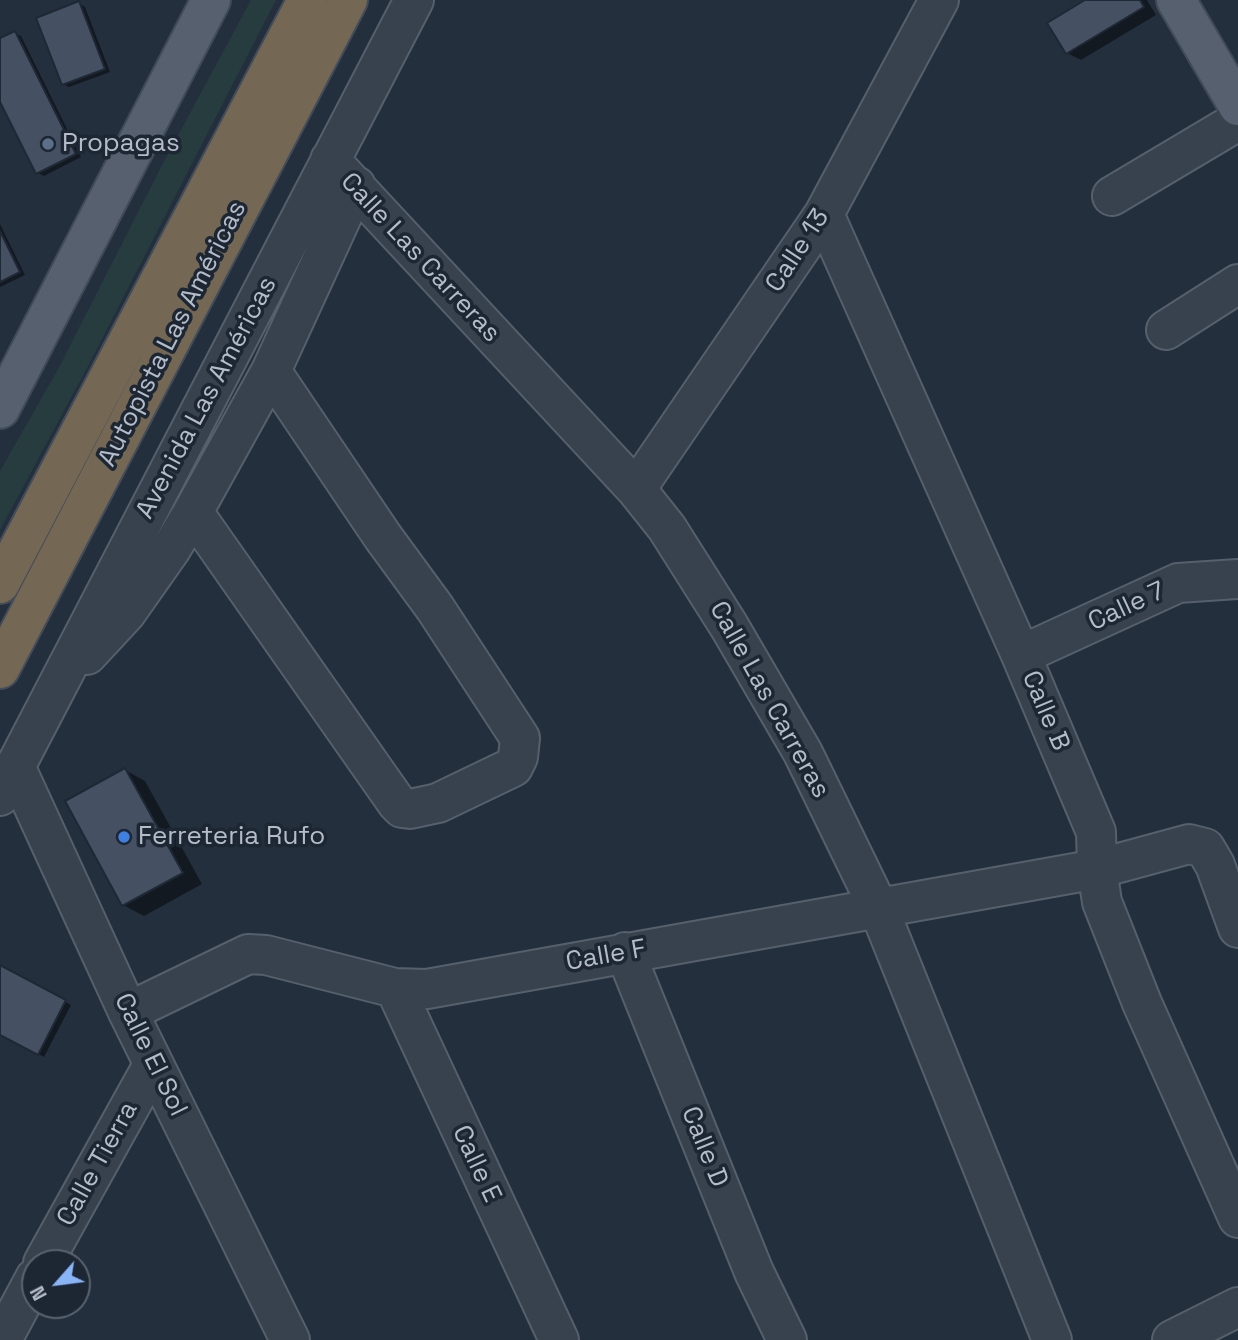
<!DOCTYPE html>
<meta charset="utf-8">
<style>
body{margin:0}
#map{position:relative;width:1238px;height:1340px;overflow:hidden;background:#242f3e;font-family:"Space Grotesk",sans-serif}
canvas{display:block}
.north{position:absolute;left:21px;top:1249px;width:70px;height:70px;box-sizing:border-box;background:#1d2633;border:2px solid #59626f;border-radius:50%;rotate:242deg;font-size:19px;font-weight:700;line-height:28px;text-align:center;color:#b4bcc9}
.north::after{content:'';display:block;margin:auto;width:24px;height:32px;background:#8ab4f8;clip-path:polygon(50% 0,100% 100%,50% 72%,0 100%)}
</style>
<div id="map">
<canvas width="1238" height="1340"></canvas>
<div class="north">N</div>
</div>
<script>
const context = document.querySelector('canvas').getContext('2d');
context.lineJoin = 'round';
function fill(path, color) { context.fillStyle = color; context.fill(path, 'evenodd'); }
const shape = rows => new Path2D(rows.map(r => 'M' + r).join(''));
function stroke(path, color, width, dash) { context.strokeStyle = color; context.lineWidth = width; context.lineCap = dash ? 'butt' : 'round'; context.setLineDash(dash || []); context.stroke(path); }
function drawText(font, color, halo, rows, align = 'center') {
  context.font = font + ' "Space Grotesk",sans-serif'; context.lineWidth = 7; context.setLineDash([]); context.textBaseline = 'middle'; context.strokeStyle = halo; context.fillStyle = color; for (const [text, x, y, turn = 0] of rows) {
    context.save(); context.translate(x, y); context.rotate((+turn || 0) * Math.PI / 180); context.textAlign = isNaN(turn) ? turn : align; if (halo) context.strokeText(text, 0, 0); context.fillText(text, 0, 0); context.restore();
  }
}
fill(shape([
 [251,0,276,0,87,368,0,530,0,471,57,371,162,165]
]), '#263c3f');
fill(shape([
 [1089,0,1147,0,1156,15,1081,60,1067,53],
 [79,3,85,7,110,72,69,87,63,84],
 [15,33,21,36,81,157,44,176,38,173,0,98,0,40],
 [0,224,25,275,0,287],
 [125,770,145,781,202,884,144,916,123,905],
 [0,967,71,1005,44,1057,0,1034]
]), '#0007');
const building = shape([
 [1085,0,1140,0,1144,7,1066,54,1047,23,1085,0],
 [79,1,105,69,62,85,36,18,79,1],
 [15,31,76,154,36,174,0,102,0,38,15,31],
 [0,231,20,272,0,282,0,231],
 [125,768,183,873,122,906,65,801,125,768],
 [0,965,66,1000,38,1055,0,1035,0,965]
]);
fill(building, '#455162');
stroke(building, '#1f2835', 2);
const minor = shape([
 [330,160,636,489,667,528,729,626,803,753,878,907,1052,1340],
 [1112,196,1238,121],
 [824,214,1021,655,1096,832,1097,869,1102,902,1142,1003,1238,1218],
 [1166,330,1238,284],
 [636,489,824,214,939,0],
 [193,512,397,803,402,808,410,809,438,803,513,767,518,757,520,738,435,608,383,537,271,371],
 [87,655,126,613,171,549,193,512,271,371,356,186],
 [1021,655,1178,583,1238,579],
 [15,766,128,1012,290,1340],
 [0,796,414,0],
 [625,952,754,1272,787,1340],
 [395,988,559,1340],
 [128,1012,248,954,266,955,395,988,427,989,1097,869,1189,844,1205,848,1215,865,1238,928],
 [43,1263,153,1065],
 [2,1340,35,1278],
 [1172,1340,1238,1307]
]);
const major = shape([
 [1176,0,1238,106],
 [0,409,211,0]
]);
const highway = shape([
 [0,584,307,0],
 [0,669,348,0]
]);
stroke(minor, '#565f6c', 42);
stroke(major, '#414a57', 42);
stroke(highway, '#434c59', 42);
stroke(minor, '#38414e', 38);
stroke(major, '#56606e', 38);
stroke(highway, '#746855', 38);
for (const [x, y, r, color] of [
 [48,144,7,"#5c6f8a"],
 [124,837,7,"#3f7fe0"]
]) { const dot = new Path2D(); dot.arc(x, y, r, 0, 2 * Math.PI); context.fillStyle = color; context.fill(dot); stroke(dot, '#1d2633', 2.5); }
drawText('26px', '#b4bcc9', '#1d2633', [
 ["Propagas",62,144],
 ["Ferreteria Rufo",138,837]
], 'left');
drawText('26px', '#b4bcc9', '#1d2633', [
 ["Calle 13",798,251,-57],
 ["Calle Las Carreras",420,258,47],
 ["Autopista Las Américas",173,334,-63],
 ["Avenida Las Américas",207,398,-62],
 ["Calle 7",1127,607,-25],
 ["Calle Las Carreras",769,700,61],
 ["Calle B",1045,711,67],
 ["Calle F",606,956,-10],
 ["Calle El Sol",150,1055,64],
 ["Calle D",704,1147,68],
 ["Calle Tierra",98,1164,-61],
 ["Calle E",476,1164,65]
]);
</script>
